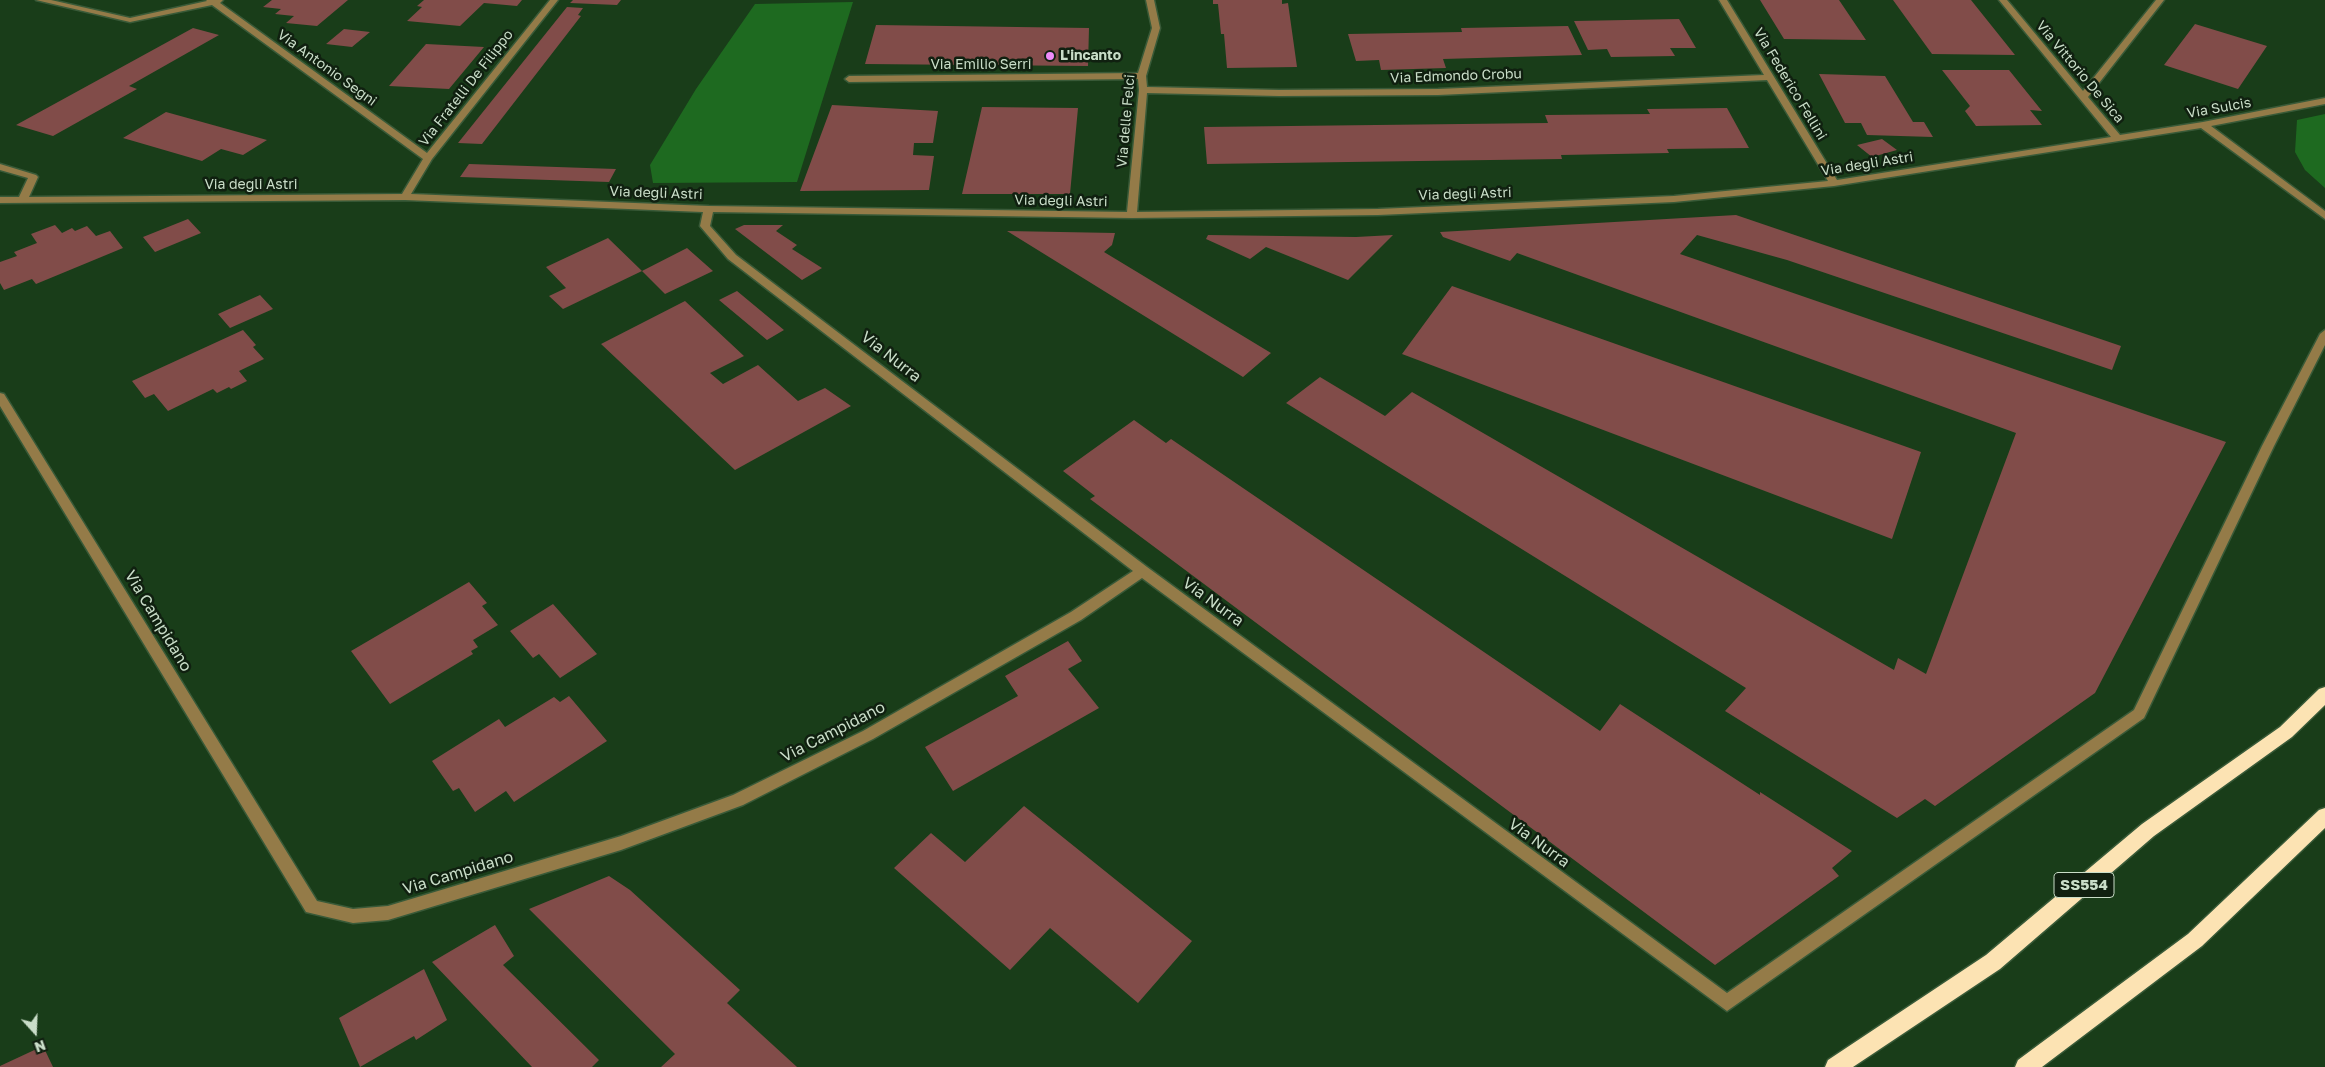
<!DOCTYPE html>
<style>
body{margin:0}
#map{position:relative;width:2325px;height:1067px;overflow:hidden;background:#193d19;font-family:"Golos Text",sans-serif}
canvas{display:block}
.north{position:absolute;left:10px;top:1007px;width:50px;height:50px;-webkit-text-stroke:4px #102010;paint-order:stroke;rotate:160deg;font-size:14px;font-weight:700;line-height:20px;text-align:center;color:#c9ddc8}
.north::after{content:'';display:block;margin:auto;width:18px;height:22px;background:#c9ddc8;clip-path:polygon(50% 0,100% 100%,50% 72%,0 100%)}
</style>
<div id="map">
<canvas width="2325" height="1067"></canvas>
<div class="north">N</div>
</div>
<script>
const context = document.querySelector('canvas').getContext('2d');
context.lineJoin = 'round';
function fill(path, color) { context.fillStyle = color; context.fill(path, 'evenodd'); }
const shape = rows => new Path2D(rows.map(r => 'M' + r).join(''));
function stroke(path, color, width, dash) { context.strokeStyle = color; context.lineWidth = width; context.lineCap = dash ? 'butt' : 'round'; context.setLineDash(dash || []); context.stroke(path); }
function drawText(font, color, halo, rows, align = 'center') {
  context.font = font + ' "Golos Text",sans-serif'; context.lineWidth = 5; context.setLineDash([]); context.textBaseline = 'middle'; context.strokeStyle = halo; context.fillStyle = color; for (const [text, x, y, turn = 0] of rows) {
    context.save(); context.translate(x, y); context.rotate((+turn || 0) * Math.PI / 180); context.textAlign = isNaN(turn) ? turn : align; if (halo) context.strokeText(text, 0, 0); context.fillText(text, 0, 0); context.restore();
  }
}
fill(shape([
 [853,2,797,182,653,183,650,165,696,89,755,4],
 [2325,114,2325,188,2305,170,2295,152,2297,120]
]), '#1e6a20');
fill(shape([
 [272,0,348,0,317,26,286,23,294,16,275,14,281,9,263,7],
 [424,0,522,0,517,6,484,3,460,26,407,21,422,7,417,6],
 [573,0,621,0,617,5,570,3],
 [1213,0,1282,0,1282,4,1288,3,1297,67,1227,68,1224,34,1221,34,1218,4,1213,4],
 [1760,0,1839,0,1866,40,1784,39],
 [1893,0,1971,0,2015,55,1932,54],
 [567,7,583,8,578,15,581,16,482,144,458,143],
 [1679,19,1696,48,1670,48,1675,56,1611,57,1607,49,1588,50,1574,21],
 [2195,24,2267,46,2238,89,2164,65],
 [876,25,1089,28,1088,66,865,64],
 [1568,26,1582,55,1443,59,1446,68,1381,70,1379,60,1356,61,1348,34,1462,32,1461,28],
 [193,28,219,35,129,86,137,89,53,136,16,125],
 [344,29,370,32,352,47,326,44],
 [426,44,484,47,449,89,389,86],
 [1942,70,2009,70,2042,111,2030,110,2042,125,1976,126,1965,111,1970,106],
 [1819,74,1885,76,1913,122,1924,122,1933,137,1867,135,1861,123,1845,123],
 [832,105,938,111,933,143,914,143,913,155,934,156,929,190,800,191],
 [982,107,1078,108,1070,194,962,194],
 [1727,108,1749,148,1667,149,1669,153,1561,155,1562,159,1207,164,1204,127,1548,123,1545,115,1650,114,1647,109],
 [166,112,267,140,243,155,221,149,202,161,123,138],
 [1882,139,1897,150,1872,157,1857,145],
 [469,164,616,169,609,182,460,177],
 [1736,215,2121,346,2112,370,1787,260,1697,235,1680,254,2226,442,2095,693,1935,806,1925,799,1897,818,1725,711,1746,688,1286,403,1320,377,1385,416,1412,392,1894,670,1898,658,1926,674,2016,433,1517,253,1510,261,1443,237,1440,232],
 [188,219,201,233,155,252,143,237],
 [55,225,62,233,72,228,75,231,87,226,96,236,110,231,123,248,36,284,32,279,4,290,0,283,0,262,17,256,14,252,37,243,31,234],
 [744,225,783,225,776,231,797,245,792,249,822,268,802,280,735,229],
 [1007,231,1115,233,1112,245,1104,252,1271,353,1243,377],
 [1208,235,1356,237,1393,235,1348,280,1266,247,1250,259,1206,239],
 [608,238,642,271,563,309,549,296,566,288,546,267],
 [687,248,713,271,665,294,642,271],
 [1452,286,1921,452,1892,539,1402,354],
 [737,291,784,330,767,340,719,300],
 [260,295,273,309,230,328,218,314],
 [685,301,744,356,710,373,723,384,758,365,798,401,825,388,851,406,735,470,601,344],
 [243,330,256,345,253,347,264,359,239,371,247,381,231,389,229,387,217,393,213,389,168,411,154,394,145,398,132,381],
 [1134,420,1166,443,1171,439,1600,731,1620,704,1760,795,1760,792,1852,851,1832,868,1839,876,1715,965,1090,499,1095,496,1063,471],
 [469,582,487,603,482,606,498,625,473,640,478,647,471,651,473,654,390,704,351,651],
 [553,604,597,654,560,678,539,654,533,658,510,631],
 [1068,641,1082,661,1068,669,1099,708,953,791,925,747,1018,696,1005,676],
 [569,696,607,741,514,802,506,791,475,812,459,788,453,791,432,761,499,719,505,727,554,697,560,702],
 [1024,806,1192,941,1138,1003,1050,928,1010,970,894,868,931,833,965,862],
 [609,876,630,890,740,990,727,1003,797,1067,661,1067,675,1054,529,909],
 [495,925,514,956,503,965,599,1060,592,1067,532,1067,432,962],
 [424,969,447,1020,416,1040,414,1036,360,1067,339,1018],
 [43,1046,53,1067,0,1067,0,1066]
]), '#814c49');
const minor = shape([
 [36,0,51,0,130,18,207,1,206,0,223,0,220,3,427,153,550,0,558,0,432,159,411,194,709,206,1127,212,1139,90,1138,79,849,82,845,79,849,76,1138,73,1152,28,1146,0,1154,0,1160,28,1146,76,1147,87,1279,90,1438,89,1764,75,1719,0,1727,0,1837,180,2111,137,1999,0,2007,0,2083,91,2156,0,2164,0,2088,97,2120,135,2203,122,2325,98,2325,104,2211,126,2325,211,2325,219,2201,128,1834,186,1674,202,1378,215,1132,218,713,212,710,226,736,255,1147,567,1727,993,2134,710,2262,446,2320,334,2325,330,2325,345,2274,446,2144,718,1727,1011,1142,578,1081,620,873,739,743,805,621,850,388,920,353,923,306,912,0,406,0,393,4,394,317,901,353,909,388,906,621,836,733,795,863,731,1071,612,1133,571,728,259,700,226,703,212,405,200,0,203,0,197,19,197,28,178,0,170,0,164,36,175,38,177,29,197,402,194,423,159,212,5,130,22,36,0],
 [1767,80,1828,181,1674,196,1378,209,1137,212,1147,93,1279,96,1438,95,1767,80]
]);
const highway = shape([
 [2325,687,2325,705,2292,737,2154,836,2000,969,1853,1067,1825,1067,1828,1060,1986,955,2142,824,2280,727,2319,689,2325,687],
 [2325,808,2325,828,2202,946,2042,1067,2015,1067,2018,1060,2188,934,2319,810,2325,808]
]);
stroke(minor, '#395a38', 3);
stroke(highway, '#395a38', 3);
fill(minor, '#947b48');
fill(highway, '#fce3b3');
for (const [x, y, r, color] of [
 [1050,56,5,"#ee8cf8"]
]) { const dot = new Path2D(); dot.arc(x, y, r, 0, 2 * Math.PI); context.fillStyle = color; context.fill(dot); stroke(dot, '#102010', 2); }
drawText('bold 14px', '#c9ddc8', '#102010', [
 ["L'incanto",1060,56]
], 'left');
drawText('14px', '#c9ddc8', '#102010', [
 ["Via Emilio Serri",981,65],
 ["Via Antonio Segni",327,68,36],
 ["Via Vittorio De Sica",2080,72,50],
 ["Via Edmondo Crobu",1456,76,-2],
 ["Via Federico Fellini",1790,84,59],
 ["Via Fratelli De Filippo",466,88,-52],
 ["Via Sulcis",2219,108,-10],
 ["Via delle Felci",1126,121,-85],
 ["Via degli Astri",1867,164,-9],
 ["Via degli Astri",251,185],
 ["Via degli Astri",656,193,2],
 ["Via degli Astri",1465,194,-2],
 ["Via degli Astri",1061,201,1]
]);
for (const [x, y, w] of [
 [2084,885,60]
]) { const box = new Path2D(); box.roundRect(x - w / 2, y - 12.5, w, 25, 4); context.fillStyle = '#102010'; context.fill(box); stroke(box, '#c9ddc8', 1); }
drawText('bold 15px', '#c9ddc8', null, [
 ["SS554",2084,885]
]);
drawText('16px', '#c9ddc8', '#102010', [
 ["Via Nurra",891,357,38],
 ["Via Nurra",1213,602,36],
 ["Via Campidano",158,621,59],
 ["Via Campidano",833,732,-27],
 ["Via Nurra",1539,843,36],
 ["Via Campidano",458,873,-17]
]);
</script>
